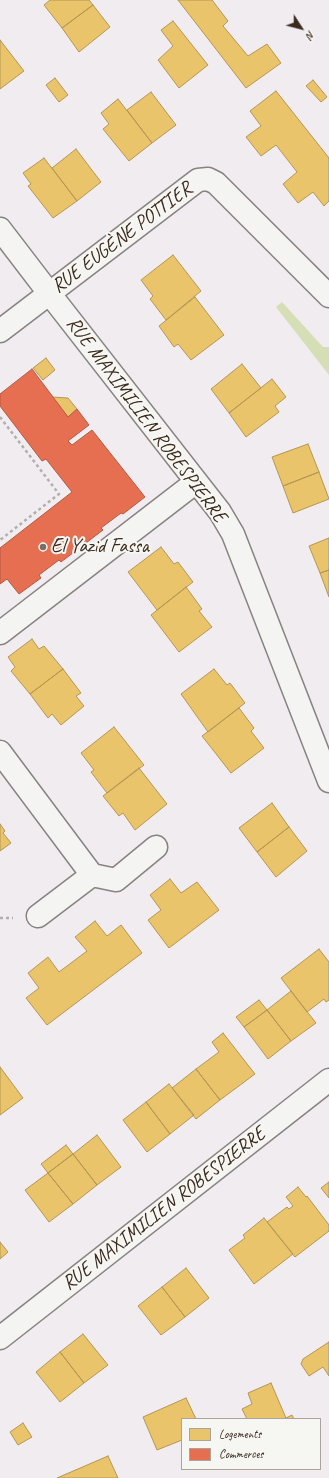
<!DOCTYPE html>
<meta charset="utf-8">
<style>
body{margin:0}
#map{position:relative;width:329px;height:1478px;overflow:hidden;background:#f0ecf0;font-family:Caveat,sans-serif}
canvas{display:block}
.legend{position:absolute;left:181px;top:1418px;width:140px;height:52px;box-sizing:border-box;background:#f6f6f2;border:1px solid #aba49d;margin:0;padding:5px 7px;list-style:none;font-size:12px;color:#3b2a1e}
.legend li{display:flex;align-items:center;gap:8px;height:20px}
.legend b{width:20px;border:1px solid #aba49d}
.north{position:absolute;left:281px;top:8px;width:40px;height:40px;-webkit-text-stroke:3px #f6f6f2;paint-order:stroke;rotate:126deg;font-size:11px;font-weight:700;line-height:16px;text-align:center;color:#3b2a1e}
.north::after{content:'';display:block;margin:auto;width:14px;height:18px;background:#3b2a1e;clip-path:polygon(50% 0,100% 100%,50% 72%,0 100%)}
</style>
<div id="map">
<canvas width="329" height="1478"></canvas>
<ul class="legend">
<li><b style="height:11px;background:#e9c46a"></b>Logements</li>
<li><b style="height:11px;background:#e76f51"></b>Commerces</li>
</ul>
<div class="north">N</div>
</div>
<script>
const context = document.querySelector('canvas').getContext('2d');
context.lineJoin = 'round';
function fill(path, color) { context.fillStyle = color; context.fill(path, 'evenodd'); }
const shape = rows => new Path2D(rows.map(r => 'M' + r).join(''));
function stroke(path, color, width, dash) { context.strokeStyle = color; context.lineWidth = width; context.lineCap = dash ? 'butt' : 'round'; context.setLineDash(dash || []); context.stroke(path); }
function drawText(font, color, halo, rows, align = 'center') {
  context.font = font + ' Caveat,sans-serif'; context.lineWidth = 4; context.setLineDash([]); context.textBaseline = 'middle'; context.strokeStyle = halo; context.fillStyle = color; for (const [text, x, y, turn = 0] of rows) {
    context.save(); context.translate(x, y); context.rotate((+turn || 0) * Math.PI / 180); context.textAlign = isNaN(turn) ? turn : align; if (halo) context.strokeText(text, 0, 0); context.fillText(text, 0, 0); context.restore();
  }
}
fill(shape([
 [282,302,323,347,329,347,329,375,276,307]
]), '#d6deb6');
const homes = shape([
 [50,0,89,0,93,5,62,28,44,5,50,0],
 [178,0,212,0,228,21,223,26,248,56,267,44,281,63,246,88,178,0],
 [93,5,110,27,79,52,62,28,93,5],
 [173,21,208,65,179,88,158,60,173,46,161,30,173,21],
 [0,40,24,71,0,89,0,40],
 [55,78,68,95,59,102,46,85,55,78],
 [313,80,327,97,321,102,306,86,313,80],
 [276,91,329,158,329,201,324,206,313,192,298,203,283,184,297,172,276,145,261,156,246,137,261,126,250,111,276,91],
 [151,92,176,125,152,143,127,110,151,92],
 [118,99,152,143,129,161,103,129,109,124,101,113,118,99],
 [76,149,101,182,77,201,52,168,76,149],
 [44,158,77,201,53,218,28,186,31,184,23,173,44,158],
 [173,255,201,291,166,320,150,299,153,296,141,280,173,255],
 [195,297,224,335,191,360,178,344,174,347,159,326,195,297],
 [46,358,55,370,43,380,33,368,46,358],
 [242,364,261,388,229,413,211,389,242,364],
 [272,379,286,397,275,406,279,412,246,437,229,413,272,379],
 [52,397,68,398,77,409,68,417,52,397],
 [308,444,319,472,283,486,272,457,308,444],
 [319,472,329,499,293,513,283,486,319,472],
 [329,538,329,570,320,573,309,546,329,538],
 [161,547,174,564,178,562,193,582,157,610,128,572,161,547],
 [329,570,329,597,320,573,329,570],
 [186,587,202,609,199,611,212,627,179,652,151,615,186,587],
 [32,639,39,649,44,646,63,669,30,694,11,671,15,667,8,657,32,639],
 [63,669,81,693,76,696,84,706,61,725,52,714,48,718,30,694,63,669],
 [214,669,227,685,230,683,245,703,208,732,181,694,214,669],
 [239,708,254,728,251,731,264,748,231,773,202,736,239,708],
 [114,727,144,765,107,793,91,772,94,770,81,753,114,727],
 [139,768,167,804,135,830,123,813,119,816,103,796,139,768],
 [272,803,289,827,257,852,239,828,272,803],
 [0,824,5,831,3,833,11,843,0,851,0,824],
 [289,827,307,851,276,877,257,852,289,827],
 [170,879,181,893,197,882,219,910,169,948,148,920,161,910,150,895,170,879],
 [95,921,107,936,121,925,142,953,47,1025,26,998,39,988,28,973,48,957,59,972,87,951,75,937,95,921],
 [319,949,329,962,329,1000,326,1002,324,999,307,1012,281,978,319,949],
 [291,991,316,1023,291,1041,267,1010,291,991],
 [259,1000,267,1010,244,1027,236,1017,259,1000],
 [267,1010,291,1041,268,1059,244,1027,267,1010],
 [223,1033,255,1074,220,1100,196,1069,219,1052,212,1042,223,1033],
 [0,1067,23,1098,0,1115,0,1067],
 [196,1069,220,1100,196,1119,172,1088,196,1069],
 [169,1084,194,1115,170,1134,146,1102,169,1084],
 [146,1102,170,1134,147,1152,123,1120,146,1102],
 [97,1135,121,1167,97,1185,73,1154,97,1135],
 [66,1145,73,1154,48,1173,41,1164,66,1145],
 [73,1154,97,1185,73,1204,48,1173,73,1154],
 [48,1173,73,1204,49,1222,25,1190,48,1173],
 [329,1182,329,1198,321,1188,329,1182],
 [298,1187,306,1197,307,1196,329,1225,329,1231,295,1257,267,1222,287,1207,289,1209,293,1206,286,1197,298,1187],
 [264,1218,293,1254,254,1284,229,1250,245,1238,243,1235,264,1218],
 [0,1242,8,1252,0,1259,0,1242],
 [186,1268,209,1298,185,1317,162,1287,186,1268],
 [162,1287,185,1317,161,1335,138,1306,162,1287],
 [83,1334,108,1365,84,1383,60,1352,83,1334],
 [329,1342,329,1376,323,1367,309,1376,301,1364,303,1359,329,1342],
 [60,1352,84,1383,60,1402,36,1372,60,1352],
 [271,1383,286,1418,292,1415,294,1419,247,1419,242,1409,252,1404,248,1393,271,1383],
 [186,1398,196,1419,182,1419,182,1440,157,1450,143,1417,186,1398],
 [23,1423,32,1437,18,1445,10,1432,23,1423],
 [108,1456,118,1478,57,1478,108,1456]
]);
fill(homes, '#e9c46a');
stroke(homes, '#b59653', 1);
const shops = shape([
 [32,369,68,417,77,409,89,425,68,441,72,445,92,430,145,497,123,514,121,513,101,528,103,530,61,562,59,560,39,575,41,578,19,594,7,579,0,584,0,548,72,492,46,459,42,461,0,406,0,394,32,369]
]);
fill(shops, '#e76f51');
stroke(shops, '#b35a42', 1);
const minor = shape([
 [0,229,49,293,220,512,233,534,329,781],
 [0,331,198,180,208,179,216,183,329,296],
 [0,633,196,482],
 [0,752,92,875,116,880,156,847],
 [38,916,92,875],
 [0,1338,329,1080]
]);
stroke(minor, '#888281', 25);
stroke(shape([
 [0,417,59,494,0,540],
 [0,918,13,918]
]), '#b1afae', 2.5, [3, 3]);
stroke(minor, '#f4f4f3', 22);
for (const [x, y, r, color] of [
 [43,547,4,"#7a6e68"]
]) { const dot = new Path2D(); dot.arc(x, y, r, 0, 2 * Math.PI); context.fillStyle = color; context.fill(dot); stroke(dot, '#f6f6f2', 1.5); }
drawText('20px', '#3b2a1e', '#f6f6f2', [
 ["RUE EUGÈNE POTTIER",122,238,-37],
 ["RUE MAXIMILIEN ROBESPIERRE",146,420,53],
 ["RUE MAXIMILIEN ROBESPIERRE",164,1209,-38]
]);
drawText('20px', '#3b2a1e', '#f6f6f2', [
 ["El Yazid Fassa",51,547]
], 'left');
</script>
